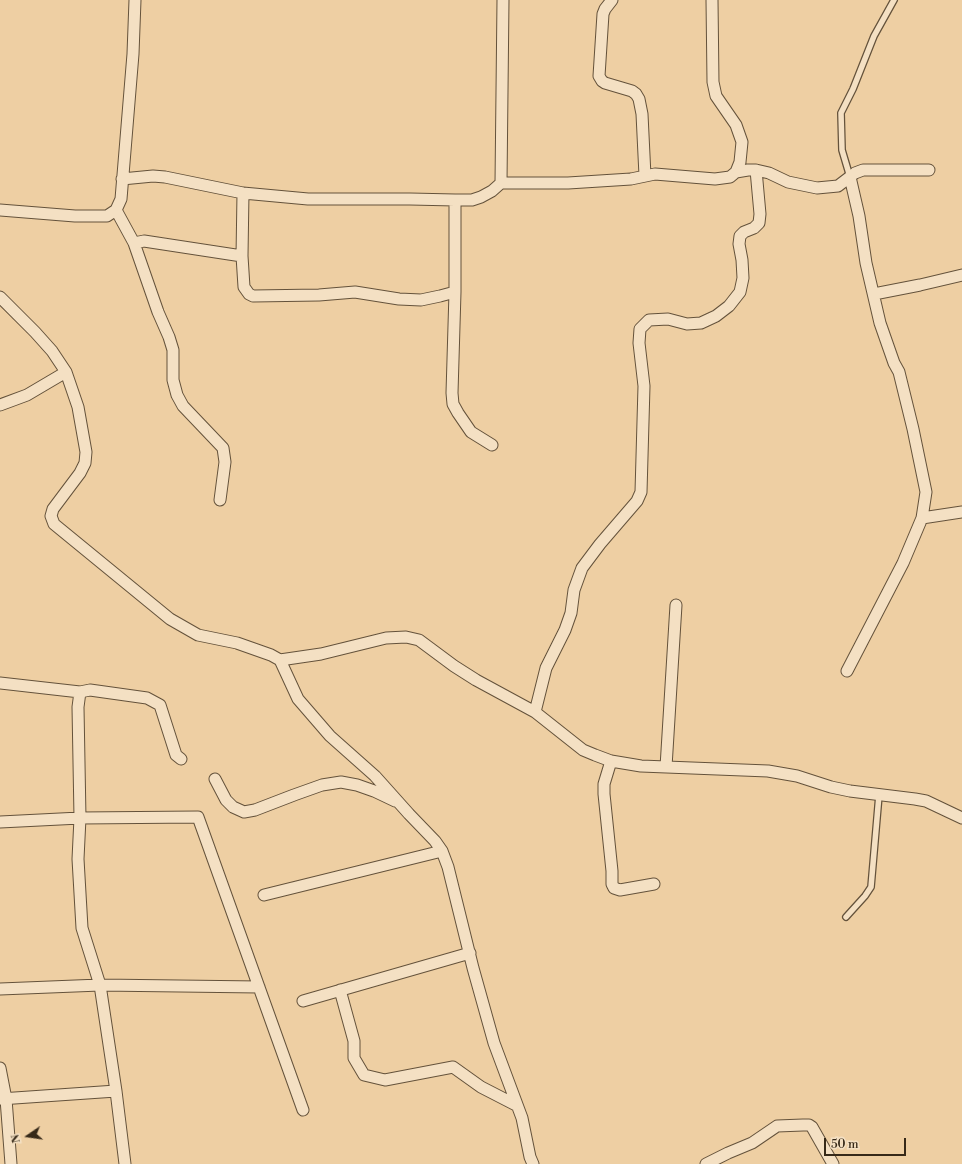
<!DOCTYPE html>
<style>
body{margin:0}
#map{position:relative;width:962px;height:1164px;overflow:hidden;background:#eecfa3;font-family:"Libre Bodoni",serif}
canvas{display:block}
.north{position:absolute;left:8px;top:1116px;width:40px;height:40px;-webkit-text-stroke:3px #f4e0c3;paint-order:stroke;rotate:257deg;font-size:11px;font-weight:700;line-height:16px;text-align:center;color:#362918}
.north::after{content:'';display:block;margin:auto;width:14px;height:18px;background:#362918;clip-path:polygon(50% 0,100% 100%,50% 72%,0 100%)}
.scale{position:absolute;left:824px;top:1138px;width:82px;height:18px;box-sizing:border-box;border:2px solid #362918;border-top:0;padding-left:5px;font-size:12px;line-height:14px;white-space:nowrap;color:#362918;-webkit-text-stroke:3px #f4e0c3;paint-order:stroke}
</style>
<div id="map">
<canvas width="962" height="1164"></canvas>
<div class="north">N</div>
<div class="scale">50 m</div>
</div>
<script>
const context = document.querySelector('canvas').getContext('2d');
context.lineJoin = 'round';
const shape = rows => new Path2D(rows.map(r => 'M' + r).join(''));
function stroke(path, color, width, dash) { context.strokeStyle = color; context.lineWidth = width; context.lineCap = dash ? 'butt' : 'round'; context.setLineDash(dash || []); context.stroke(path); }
const service = shape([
 [850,177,842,150,841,113,853,89,874,36,894,0],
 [846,917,865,896,871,887,879,795]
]);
const minor = shape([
 [612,0,605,9,603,14,599,76,602,81,605,83,632,91,636,94,639,99,642,114,645,176],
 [736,172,748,170,756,170,769,173,788,182,817,188,838,186,855,173,863,170,929,170],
 [122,179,153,176,165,177,243,193,308,199,410,199,455,200,472,200,481,197,492,191,501,183,503,0],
 [501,183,568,183,631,179,655,174,715,179,730,177,736,172,740,162,742,142,736,125,716,96,713,82,712,0],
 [0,210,75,216,107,216,116,210,121,199,133,54,135,0],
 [116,210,134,243,158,312,169,337,173,350,173,380,177,395,183,406,223,448,225,462,220,500],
 [134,243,144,241,242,256,243,193],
 [242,256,244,287,249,294,253,296,319,295,355,292,399,299,421,300,440,296,455,292,455,200],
 [455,292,452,393,453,404,458,413,471,432,492,445],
 [874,294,920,285,962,275],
 [0,297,35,332,52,351,66,372,78,407,86,452,85,463,80,473,53,509,51,516,54,524,170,619,198,635,237,643,271,655,280,660,298,699,330,736,375,776,409,814,435,841,442,851,448,867,473,968,494,1043,522,1118,530,1157,533,1164],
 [0,405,27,395,66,372],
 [922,518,962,512],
 [280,660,321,654,386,638,406,637,419,640,454,666,476,680,535,712,583,750,595,755,611,761,641,766,768,771,797,776,831,787,850,791,915,799,926,801,962,818],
 [847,671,903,563,922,518,926,492,913,429,899,372,894,363,880,323,866,263,859,216,850,177],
 [0,683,80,692],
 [535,712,546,668,565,630,571,613,574,590,582,568,600,544,637,501,641,492,644,386,639,343,640,329,649,320,668,319,687,324,701,323,716,316,729,306,740,292,743,278,742,260,739,244,740,236,744,232,754,228,759,223,760,214,756,170],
 [611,761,604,784,604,794,612,871,612,884,614,888,620,890,654,884],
 [666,767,676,605],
 [215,779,226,800,233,807,244,812,255,810,294,795,322,785,341,782,357,785,374,791,395,801],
 [0,822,80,818,198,817,303,1110],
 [264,895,442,851],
 [0,989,100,985,259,987],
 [340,990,354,1041,354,1058,364,1075,385,1080,453,1067,481,1087,516,1105],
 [303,1001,470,953],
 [0,1068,6,1099,11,1164],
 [116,1091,100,985,82,928,78,859,80,818,78,707,80,692,90,690,147,698,160,705,176,755,181,759],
 [0,1099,116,1091,125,1164],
 [706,1164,728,1153,752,1143,777,1126,803,1125,809,1125,812,1127,833,1164]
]);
stroke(service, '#64523b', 8);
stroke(minor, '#64523b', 13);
stroke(service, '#f4e0c3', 5.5);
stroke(minor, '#f4e0c3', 11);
</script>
